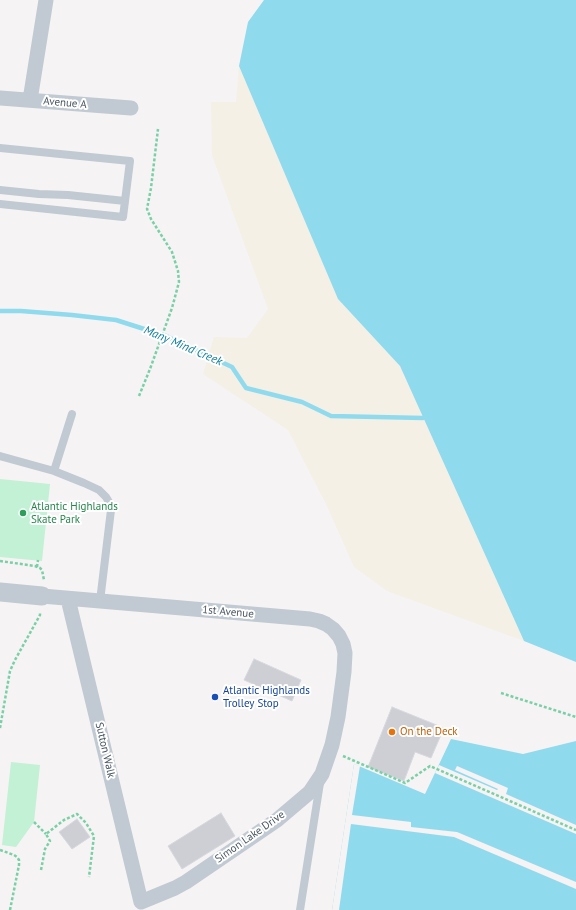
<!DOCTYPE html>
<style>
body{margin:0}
canvas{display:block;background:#f5f3f3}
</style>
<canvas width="576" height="910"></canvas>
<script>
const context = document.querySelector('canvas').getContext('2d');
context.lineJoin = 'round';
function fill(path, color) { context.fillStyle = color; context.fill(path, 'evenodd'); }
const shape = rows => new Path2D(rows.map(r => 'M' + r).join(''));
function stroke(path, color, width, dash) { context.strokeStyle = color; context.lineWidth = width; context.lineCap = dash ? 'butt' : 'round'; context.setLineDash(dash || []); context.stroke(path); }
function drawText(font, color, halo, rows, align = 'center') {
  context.font = font + ' "PT Sans",sans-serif'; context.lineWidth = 4; context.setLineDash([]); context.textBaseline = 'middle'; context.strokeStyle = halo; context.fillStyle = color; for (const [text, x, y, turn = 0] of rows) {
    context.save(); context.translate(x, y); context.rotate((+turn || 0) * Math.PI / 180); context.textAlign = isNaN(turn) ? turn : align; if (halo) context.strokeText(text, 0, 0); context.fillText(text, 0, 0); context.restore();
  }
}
fill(shape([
 [0,479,50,484,42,561,0,557],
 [11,762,40,765,34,822,16,847,2,845]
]), '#c3f1d5');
fill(shape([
 [239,66,338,299,400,366,524,641,387,591,354,567,327,506,288,430,203,374,214,337,247,338,268,309,212,155,211,102,236,102]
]), '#f5f0e5');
fill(shape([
 [264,0,576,0,576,662,524,641,400,366,338,299,239,66,248,22],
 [451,739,523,754,576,741,576,910,332,910,354,764,425,794]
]), '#90daee');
fill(shape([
 [354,764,360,766,352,815,411,822,411,827,457,832,576,882,576,889,454,837,351,824,339,910,332,910],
 [439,765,497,790,498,789,455,770,457,766,508,788,506,794,576,825,576,834,435,773]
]), '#f5f3f3');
stroke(shape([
 [0,311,21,311,72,315,116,320,166,336,232,367,246,388,302,402,331,416,423,418]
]), '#90daee', 4.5);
const building = shape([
 [254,659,301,680,292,701,244,680,254,659],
 [392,707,444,728,431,758,415,752,404,781,368,767,392,707],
 [221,813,235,836,182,869,168,846,221,813],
 [77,819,90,837,72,849,59,832,77,819]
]);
fill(building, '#cdcfd5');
stroke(building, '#d7d9de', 1);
stroke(shape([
 [139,396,150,369,172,308,179,282,178,271,172,252,151,219,147,209,151,188,158,129],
 [0,561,35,566,40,568,42,570,44,580],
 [37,567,38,560],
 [501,693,576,717],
 [0,728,10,671,15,660,40,615,40,612],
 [343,756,405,783,430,766,576,830],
 [34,822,46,834],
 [0,850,14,855,17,857,19,860,19,865,10,910],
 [41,870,45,849,50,841,46,834,64,820,77,814,86,823,94,836,89,877]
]), '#7ad0a6', 2.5, [3, 2]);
stroke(shape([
 [0,148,130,161,125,201,68,195,39,194,0,190],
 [0,204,123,217,125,201],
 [0,456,54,471,84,483,99,490,106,497,109,502,111,510,100,601],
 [54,471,72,414],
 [300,910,320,783]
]), '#c1cad2', 8);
stroke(shape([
 [0,98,131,108],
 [30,100,46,0],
 [42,596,310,619,319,621,326,624,333,629,339,636,343,644,345,653,344,672,338,717,332,745,322,774,310,792,277,820,186,882,175,888,141,902,68,599]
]), '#c1cad2', 15);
stroke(shape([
 [0,592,42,596]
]), '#c1cad2', 19);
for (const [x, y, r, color] of [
 [23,513,4,"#2e9e5b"],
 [215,697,4,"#1a4fb4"],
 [392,732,4,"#e8710a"]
]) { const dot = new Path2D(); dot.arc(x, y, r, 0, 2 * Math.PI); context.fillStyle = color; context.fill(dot); stroke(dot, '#fff', 1.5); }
drawText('11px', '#4a5661', '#fff', [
 ["Avenue A",65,103,5],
 ["1st Avenue",228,612,5],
 ["Sutton Walk",105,750,77],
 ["Simon Lake Drive",250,837,-35]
]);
drawText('11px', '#27864d', '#fff', [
 ["Atlantic Highlands",31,507],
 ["Skate Park",31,520]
], 'left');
drawText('11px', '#164399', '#fff', [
 ["Atlantic Highlands",223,691],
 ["Trolley Stop",223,704]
], 'left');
drawText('11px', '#c56008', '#fff', [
 ["On the Deck",400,732]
], 'left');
drawText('italic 12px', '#0c7c9b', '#fff', [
 ["Many Mind Creek",183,346,23]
]);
</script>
